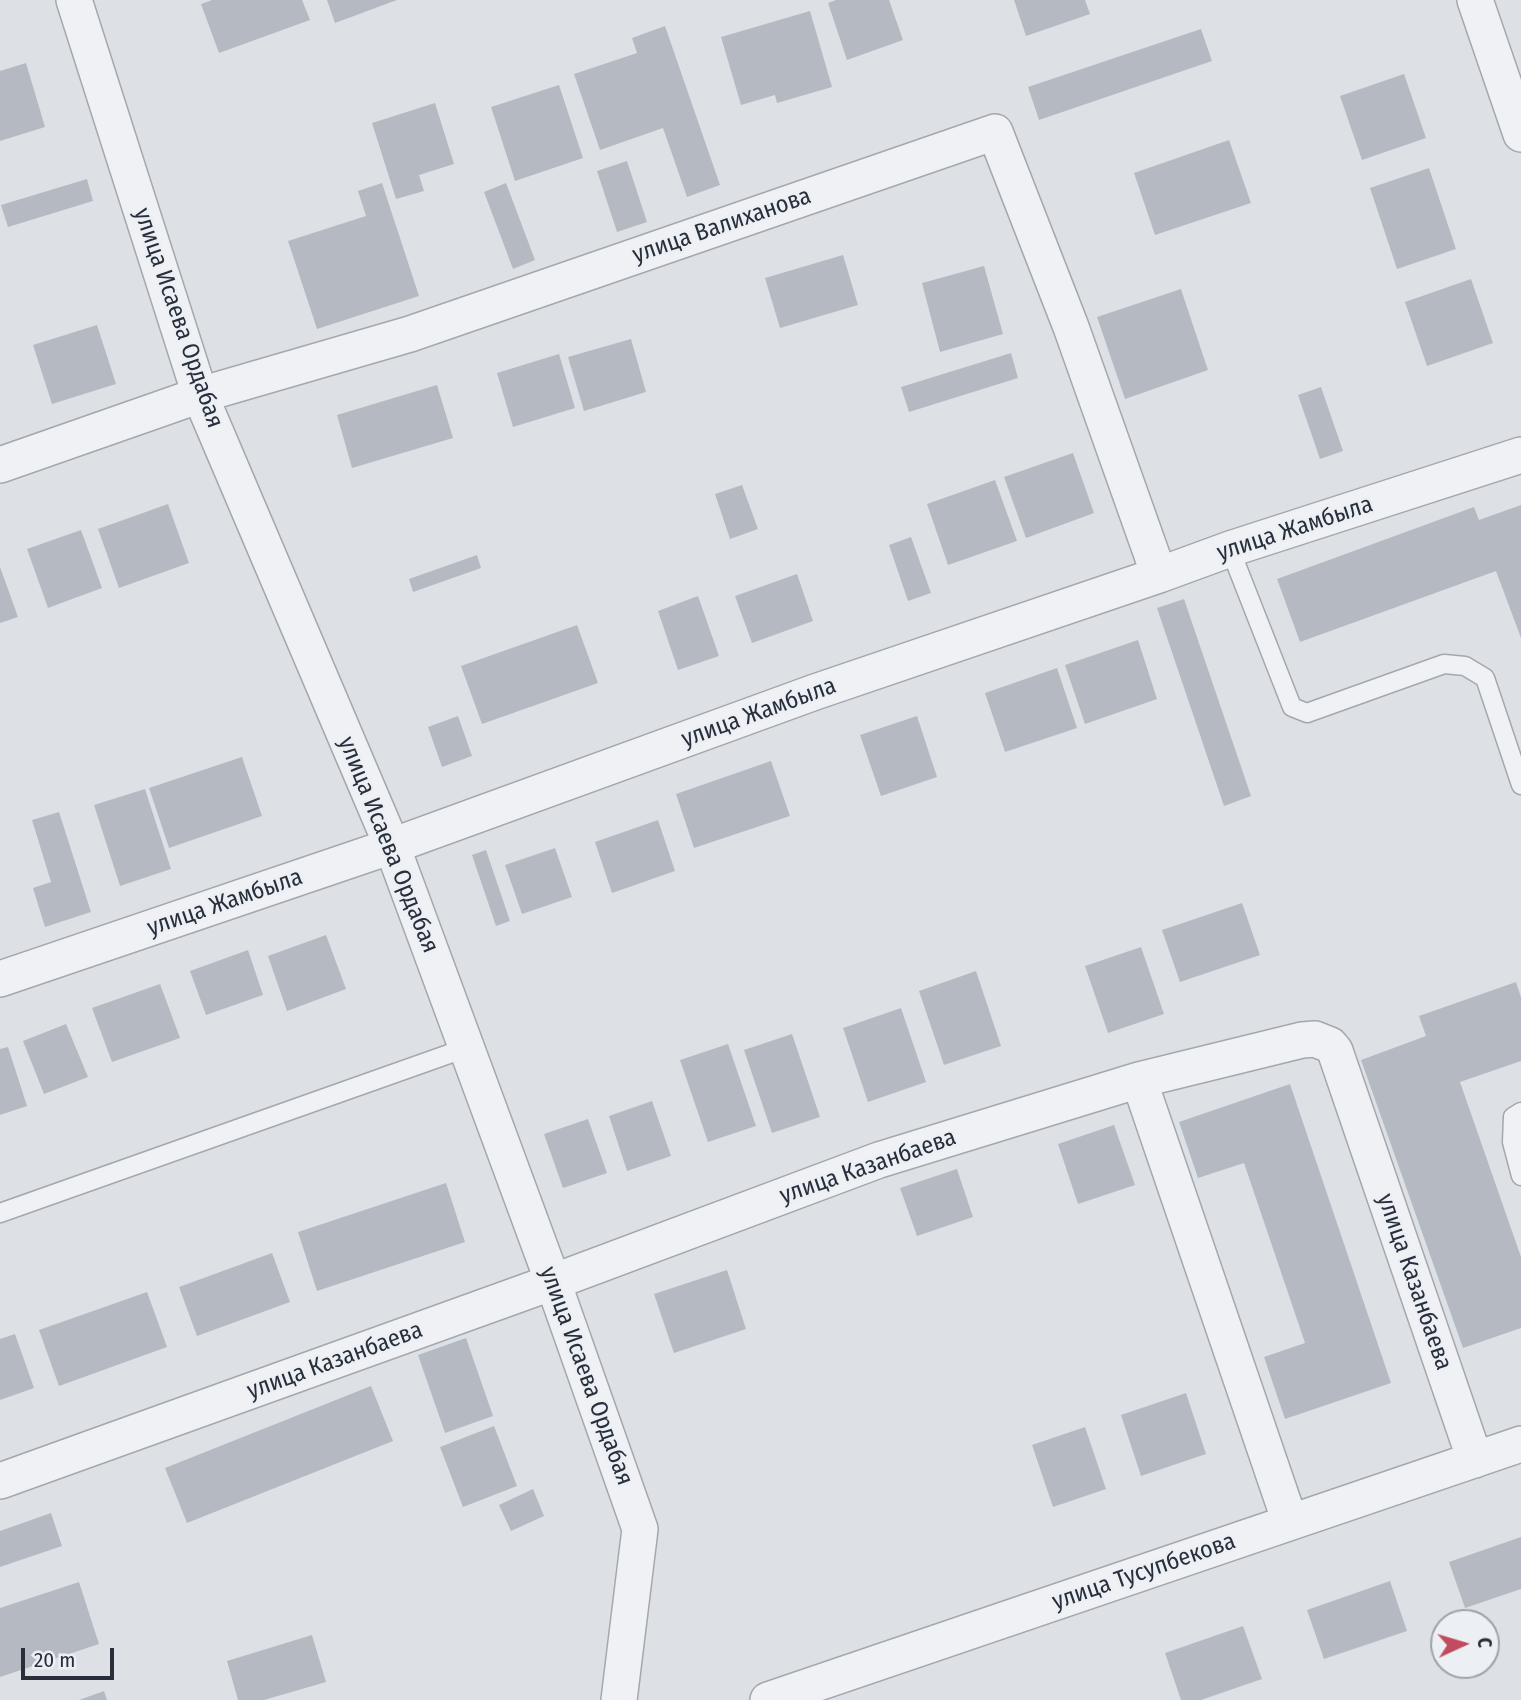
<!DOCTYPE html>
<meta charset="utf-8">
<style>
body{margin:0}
#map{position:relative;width:1521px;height:1700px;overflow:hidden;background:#dde1e6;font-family:"Fira Sans Condensed",sans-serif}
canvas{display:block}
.north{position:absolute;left:1430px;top:1609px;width:70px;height:70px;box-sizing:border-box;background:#eceff4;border:2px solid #9ea2aa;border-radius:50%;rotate:86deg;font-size:19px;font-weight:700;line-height:28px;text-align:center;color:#282f3b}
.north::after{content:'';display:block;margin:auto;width:24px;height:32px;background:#c14c5f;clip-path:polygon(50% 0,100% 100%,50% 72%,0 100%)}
.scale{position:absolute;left:21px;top:1648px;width:93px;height:32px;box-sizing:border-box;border:4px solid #282f3b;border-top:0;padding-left:9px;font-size:21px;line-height:24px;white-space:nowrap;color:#282f3b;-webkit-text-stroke:5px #eceff4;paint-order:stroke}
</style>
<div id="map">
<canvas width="1521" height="1700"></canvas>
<div class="north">С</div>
<div class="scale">20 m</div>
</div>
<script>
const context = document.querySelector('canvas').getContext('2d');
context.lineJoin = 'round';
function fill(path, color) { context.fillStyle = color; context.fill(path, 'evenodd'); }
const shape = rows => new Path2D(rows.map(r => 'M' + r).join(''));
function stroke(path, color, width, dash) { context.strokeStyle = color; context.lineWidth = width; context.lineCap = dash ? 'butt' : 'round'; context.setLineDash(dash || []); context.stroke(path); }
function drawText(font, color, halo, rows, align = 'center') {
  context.font = font + ' "Fira Sans Condensed",sans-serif'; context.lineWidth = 5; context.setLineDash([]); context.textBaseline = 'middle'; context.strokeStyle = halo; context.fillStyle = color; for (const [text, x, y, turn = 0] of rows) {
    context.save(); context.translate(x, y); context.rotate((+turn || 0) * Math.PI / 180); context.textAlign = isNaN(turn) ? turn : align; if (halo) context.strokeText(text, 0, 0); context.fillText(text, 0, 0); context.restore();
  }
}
fill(shape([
 [212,0,302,0,310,20,219,53,201,4],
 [327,0,397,0,335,23],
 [836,0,889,0,903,40,847,60,828,3],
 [1014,0,1085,0,1090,14,1026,36],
 [810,11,832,87,777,103,775,95,741,105,721,37],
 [665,26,720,185,687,197,663,128,600,150,574,74,637,53,632,38],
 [1201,29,1212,61,1039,120,1028,87],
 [26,63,45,127,0,141,0,71],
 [1404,74,1426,138,1362,160,1340,96],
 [559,85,583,158,515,181,491,107],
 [435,103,454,164,419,175,424,191,396,199,372,123],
 [1229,140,1251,203,1155,235,1134,173],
 [627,161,647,222,617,232,597,171],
 [1429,168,1456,249,1397,269,1370,188],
 [87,179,93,201,8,227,1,205],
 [382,183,419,296,317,329,288,241,366,216,358,191],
 [506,183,535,260,513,269,484,192],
 [843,255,858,305,780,328,765,278],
 [984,266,1003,334,940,352,922,283],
 [1471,279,1493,343,1427,366,1405,302],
 [1181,289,1208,370,1125,399,1097,317],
 [97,325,116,384,52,404,33,345],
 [631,339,646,392,584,411,568,357],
 [1011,353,1018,378,909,412,901,387],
 [559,354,575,408,513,427,497,373],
 [437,385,453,438,352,468,337,415],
 [1321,387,1343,451,1320,459,1298,395],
 [1073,453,1094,513,1026,538,1004,477],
 [995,480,1017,541,948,565,927,504],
 [742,485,758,529,730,539,715,494],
 [168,504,189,563,119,588,98,529],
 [1521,505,1521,638,1496,571,1300,642,1277,579,1474,507,1479,520],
 [81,530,102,588,48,608,27,549],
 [911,537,931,593,908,601,889,545],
 [477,555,481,568,413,592,409,579],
 [0,567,18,617,0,623],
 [797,574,813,621,752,643,735,596],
 [698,596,719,656,678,670,658,611],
 [1184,599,1251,796,1224,806,1157,608],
 [577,625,598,683,482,724,461,666],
 [1138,640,1157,699,1085,724,1065,665],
 [1057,668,1077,728,1005,752,985,693],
 [458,716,472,756,442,767,428,727],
 [917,716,937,777,881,796,860,735],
 [242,757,262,816,169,848,149,788],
 [771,761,790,816,694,848,676,794],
 [145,789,171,869,120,886,94,805],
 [59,812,91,912,45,927,33,888,51,882,32,820],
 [658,820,675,871,612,893,595,842],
 [555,848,572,897,522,914,505,865],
 [486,850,510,921,496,926,472,855],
 [1242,903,1260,955,1180,982,1162,930],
 [326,935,346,989,287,1011,268,956],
 [1141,947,1164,1014,1108,1033,1085,966],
 [248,950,263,995,206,1015,190,971],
 [976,971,1001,1046,944,1065,919,991],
 [1516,982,1521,997,1521,1061,1460,1082,1521,1257,1521,1328,1463,1348,1361,1060,1426,1036,1419,1016],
 [160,984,180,1038,112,1062,92,1008],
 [901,1008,926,1082,868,1102,843,1028],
 [66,1024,88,1077,44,1094,23,1041],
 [792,1034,820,1117,772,1133,744,1050],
 [728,1044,756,1126,708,1142,680,1060],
 [8,1047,27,1106,0,1115,0,1049],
 [1290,1084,1391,1383,1285,1419,1264,1357,1305,1343,1244,1163,1198,1178,1179,1122],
 [652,1101,671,1156,627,1171,609,1116],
 [588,1119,607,1173,563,1188,544,1134],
 [1114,1125,1135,1185,1078,1204,1058,1144],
 [957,1169,973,1217,917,1236,900,1188],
 [446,1183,465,1242,317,1291,298,1232],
 [272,1253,290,1302,197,1336,179,1287],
 [727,1270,746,1329,674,1353,654,1294],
 [147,1292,167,1347,59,1386,39,1330],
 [15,1334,34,1388,0,1400,0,1339],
 [466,1338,493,1416,445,1433,418,1355],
 [371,1386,393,1441,187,1523,165,1468],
 [1186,1393,1206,1454,1141,1476,1121,1415],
 [494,1426,517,1486,463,1507,440,1447],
 [1085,1427,1106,1489,1053,1507,1032,1445],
 [533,1489,544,1516,511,1531,499,1505],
 [51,1513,62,1546,0,1567,0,1531],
 [1521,1537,1521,1589,1465,1608,1449,1562],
 [1390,1581,1407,1631,1324,1659,1307,1610],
 [79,1582,99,1644,0,1677,0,1608],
 [1243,1626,1262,1679,1201,1700,1181,1700,1165,1653],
 [312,1635,326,1682,264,1700,238,1700,227,1661],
 [104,1691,107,1700,79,1700]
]), '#b5bac2');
const service = shape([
 [1230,549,1292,707,1307,713,1444,664,1465,666,1485,678,1521,785],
 [1521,1112,1513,1117,1512,1142,1521,1176],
 [0,1213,466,1048]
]);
const minor = shape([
 [74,0,200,395,392,846,553,1282,640,1529,619,1700],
 [1475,0,1521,134],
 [0,465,200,395,410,334,995,132,1071,327,1159,575],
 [0,979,392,846,815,692,1159,575,1230,549,1521,455],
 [1139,1080,1290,1522],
 [0,1481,553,1282,879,1160,1139,1080,1302,1040,1315,1039,1330,1045,1335,1051,1475,1460],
 [768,1700,1521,1444]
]);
stroke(service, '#a3a8af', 21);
stroke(minor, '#a3a8af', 38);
stroke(service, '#f0f1f4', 18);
stroke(minor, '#f0f1f4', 35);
drawText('24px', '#282f3b', '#eceff4', [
 ["улица Валиханова",722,226,-19],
 ["улица Исаева Ордабая",178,318,71],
 ["улица Жамбыла",1295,529,-18],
 ["улица Жамбыла",759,713,-20],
 ["улица Исаева Ордабая",388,845,68],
 ["улица Жамбыла",225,903,-19],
 ["улица Казанбаева",868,1167,-19],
 ["улица Казанбаева",1414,1282,71],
 ["улица Казанбаева",335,1361,-20],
 ["улица Исаева Ордабая",586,1376,70],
 ["улица Тусупбекова",1144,1572,-19]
]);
</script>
